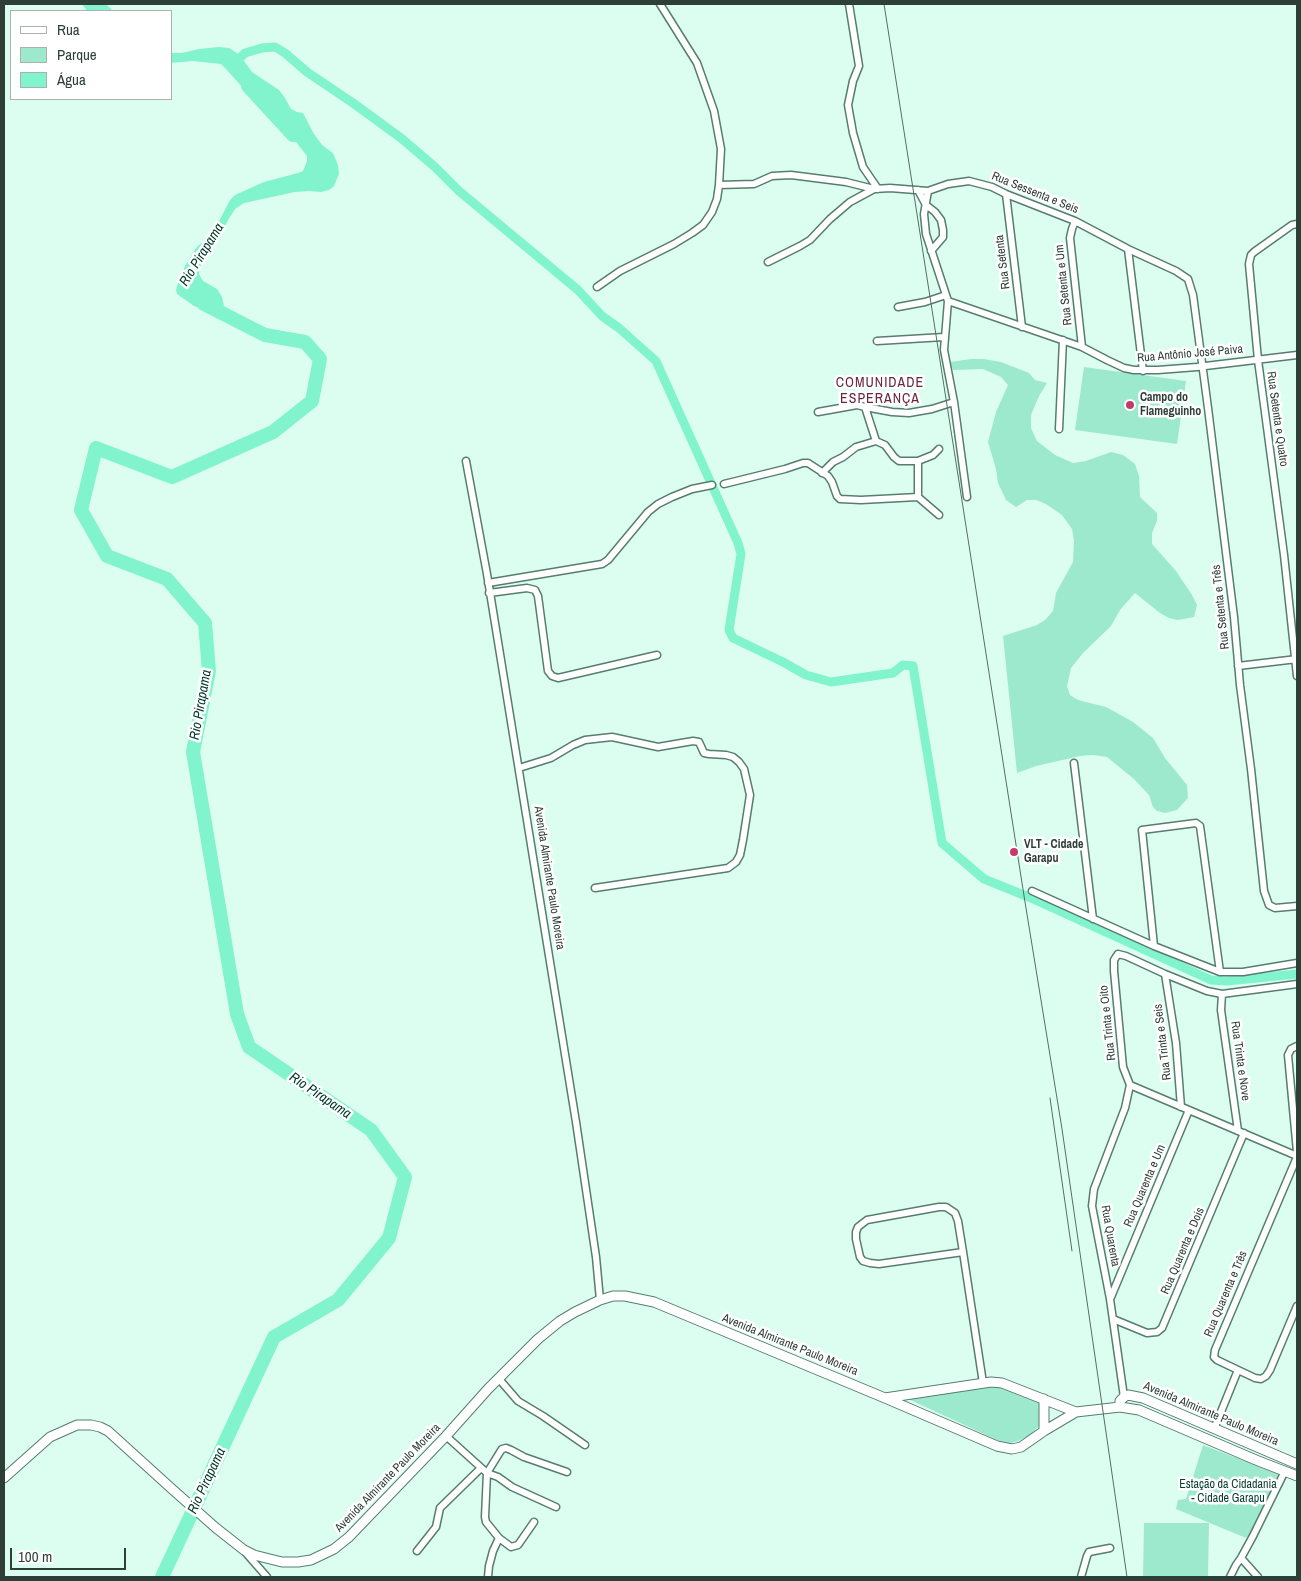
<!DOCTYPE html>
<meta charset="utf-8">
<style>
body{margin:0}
#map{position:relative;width:1301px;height:1581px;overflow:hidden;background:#dcfef1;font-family:"Archivo Narrow",sans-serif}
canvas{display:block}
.frame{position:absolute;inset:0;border:5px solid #2e3f38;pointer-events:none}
.legend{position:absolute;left:10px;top:10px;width:162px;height:90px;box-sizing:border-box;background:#fff;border:1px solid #abb2af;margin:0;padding:6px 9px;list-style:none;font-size:15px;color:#2e3f38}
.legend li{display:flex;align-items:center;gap:10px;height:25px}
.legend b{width:25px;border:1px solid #abb2af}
.scale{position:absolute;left:10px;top:1548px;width:116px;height:22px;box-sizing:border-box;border:2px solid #2e3f38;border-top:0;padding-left:6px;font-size:15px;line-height:18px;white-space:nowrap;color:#2e3f38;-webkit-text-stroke:4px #fff;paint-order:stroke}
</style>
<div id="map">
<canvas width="1301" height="1581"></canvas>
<div class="frame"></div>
<ul class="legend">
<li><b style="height:6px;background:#fff"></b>Rua</li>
<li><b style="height:14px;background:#9de9cd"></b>Parque</li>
<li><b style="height:14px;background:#81f4cd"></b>Água</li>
</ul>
<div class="scale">100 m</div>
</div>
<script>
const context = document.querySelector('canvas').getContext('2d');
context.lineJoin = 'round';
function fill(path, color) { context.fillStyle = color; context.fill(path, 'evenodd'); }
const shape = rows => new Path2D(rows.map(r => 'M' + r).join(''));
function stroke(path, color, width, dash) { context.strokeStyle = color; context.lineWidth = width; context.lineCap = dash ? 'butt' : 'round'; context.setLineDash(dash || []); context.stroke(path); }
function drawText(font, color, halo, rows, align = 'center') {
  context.font = font + ' "Archivo Narrow",sans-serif'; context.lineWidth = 5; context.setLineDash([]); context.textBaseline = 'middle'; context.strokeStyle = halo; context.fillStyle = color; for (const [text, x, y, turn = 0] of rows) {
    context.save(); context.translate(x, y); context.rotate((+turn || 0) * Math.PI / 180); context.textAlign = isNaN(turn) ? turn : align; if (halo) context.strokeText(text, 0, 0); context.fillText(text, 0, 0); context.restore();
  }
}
fill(shape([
 [971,359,984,359,1001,362,1029,373,1035,380,1047,383,1039,396,1031,415,1031,428,1037,441,1055,455,1073,463,1086,461,1111,452,1123,455,1135,464,1139,476,1140,497,1157,513,1157,521,1152,533,1152,544,1176,571,1192,595,1197,605,1194,617,1178,620,1169,618,1160,613,1135,593,1120,610,1111,626,1083,653,1071,668,1067,686,1070,695,1078,700,1106,707,1117,713,1133,722,1153,738,1165,758,1187,785,1188,798,1177,810,1165,813,1157,811,1153,807,1149,795,1134,779,1107,757,1093,755,1080,756,1036,766,1017,773,1003,636,1037,625,1045,620,1053,611,1056,593,1073,562,1074,541,1072,529,1062,515,1046,504,1036,500,1027,500,1016,507,1006,500,998,483,996,469,988,442,996,412,1008,385,1001,377,983,369,953,370,950,362],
 [1084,367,1186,381,1177,444,1075,430],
 [1001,1384,1040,1402,1041,1422,1039,1426,1030,1435,1018,1441,1011,1443,997,1440,906,1398],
 [1203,1445,1278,1474,1252,1532,1246,1538,1176,1509,1178,1500,1186,1499],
 [1144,1523,1209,1523,1208,1577,1143,1577]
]), '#9de9cd');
fill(shape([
 [82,4,106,4,113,11,87,11],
 [219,47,229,48,237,53,241,57,252,72,279,90,285,98,291,109,297,112,303,113,314,134,322,145,333,153,338,165,339,174,334,186,329,190,321,192,309,191,295,192,244,203,235,209,228,220,220,238,212,248,200,267,199,274,203,281,217,289,222,297,224,306,221,313,208,311,194,306,177,294,176,290,178,283,185,266,196,248,214,231,230,200,235,195,264,182,298,173,303,171,307,161,307,156,289,133,283,128,278,114,271,104,253,97,244,89,226,69,221,64,193,61,171,63,171,53,182,53,199,49]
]), '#81f4cd');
stroke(shape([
 [233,63,241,57,245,53,262,48,275,47,285,53,307,72,353,103,401,138,435,167,459,191,578,290,602,316,619,328,656,361,738,543,741,554,729,630,733,638,783,662,806,675,831,682,893,673,903,665,913,666,942,843,984,879,1031,898,1211,980,1227,981,1297,974]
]), '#81f4cd', 9);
stroke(shape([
 [248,86,293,135],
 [162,1577,274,1337,338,1300,389,1238,405,1177,371,1130,249,1047,237,1014,193,752,209,671,205,623,167,579,107,556,81,510,96,448,172,477,273,432,312,401,320,359,305,342,265,335,204,304]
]), '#81f4cd', 14);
const street = shape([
 [849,4,859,66,853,81,848,105,853,133,863,167,878,189],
 [719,185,754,184,772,176,791,175,846,182,874,189],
 [918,190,926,205,935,212,941,220,943,230,943,237,931,251],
 [928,191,924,214,926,234,948,301,944,350,954,402,967,497],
 [1006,194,1022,327],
 [1075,221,1072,229,1070,238,1082,347],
 [1297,224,1292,225,1254,252,1251,255,1249,264,1258,360,1284,555,1297,676],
 [1128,249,1143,371],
 [768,262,800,246,810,240,830,219,850,202,874,189,890,188,928,191,948,184,969,181,992,187,1006,194,1075,221,1128,249,1176,271,1188,279,1193,295,1208,408,1234,617,1240,685,1251,769,1264,891,1269,905,1275,908,1297,906],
 [597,287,620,271,674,244,692,233,703,225,712,212,717,199,719,185,721,149,714,111,697,63,660,4],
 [948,301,1082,347,1107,360,1124,368,1134,370,1158,370,1197,367,1297,355],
 [898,307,925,302,946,295],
 [877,341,944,337],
 [865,407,892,412,909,413,932,409,954,402],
 [818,412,857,405,865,407,876,441],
 [1059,429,1063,340],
 [466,461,487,574,576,1122,596,1257,600,1300],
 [918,461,918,497],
 [822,473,833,462,843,457,856,447,876,441,885,445,894,457,899,461,918,461,933,455,939,449],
 [724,484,785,469,803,463,808,463,828,476,832,482,837,496,840,499,861,500,918,497,939,515],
 [488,583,602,564,608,560,648,512,658,504,672,497,692,489,712,485],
 [489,593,527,588,535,590,538,596,548,671,552,676,558,678,657,655],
 [1238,666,1297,659],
 [1074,763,1093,919],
 [519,768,551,758,573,745,585,740,612,737,658,747,693,741,699,742,704,753,709,754,726,755,733,757,739,762,744,769,750,795,743,840,740,855,736,862,728,868,595,888],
 [1032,891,1154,946,1220,972,1243,972,1297,963],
 [1154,946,1142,830,1196,823,1200,826,1220,972],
 [1165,974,1176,1043,1181,1107],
 [1222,994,1221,1010,1238,1131],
 [1297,1046,1291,1049,1288,1055,1297,1152],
 [1130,1085,1123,1067,1114,971,1114,960,1118,954,1126,956,1165,974,1207,991,1222,994,1297,984],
 [1130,1085,1297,1156],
 [963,1252,879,1264,870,1263,863,1261,860,1257,856,1239,856,1232,858,1227,867,1220,939,1207,946,1207,955,1213,958,1221,963,1252,983,1383],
 [1111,1297,1189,1110],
 [1113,1319,1147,1333,1157,1332,1162,1328,1244,1133],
 [1238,1370,1255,1378,1261,1379,1266,1376,1270,1370,1297,1306],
 [499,1379,518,1401,543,1416,585,1445],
 [1124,1397,1110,1299,1092,1206,1094,1189,1125,1108,1130,1085],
 [1214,1429,1238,1370,1217,1360,1214,1357,1215,1350,1297,1157],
 [446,1436,487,1473,498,1477,512,1487,556,1507],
 [534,1522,518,1545,511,1547,499,1538,486,1522,485,1517,487,1473,500,1452,502,1449,506,1448,511,1450,524,1457,567,1472],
 [417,1551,436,1527,440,1508,481,1468],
 [246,1553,267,1577],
 [1241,1558,1258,1577],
 [488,1577,489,1566,493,1551,499,1538],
 [1081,1577,1087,1556,1089,1552,1110,1548],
 [1230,1577,1236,1565,1241,1558,1253,1536,1285,1471]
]);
const secondary = shape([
 [885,1398,991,1382,1002,1383,1076,1412,1120,1407,1139,1410,1256,1460,1297,1476],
 [1044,1399,1044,1431],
 [1120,1407,1120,1401,1124,1397,1128,1395,1143,1398,1297,1464],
 [4,1478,50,1437,77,1425,91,1425,100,1427,108,1431,172,1489,216,1528,244,1550,254,1555,282,1562,298,1562,311,1560,334,1549,349,1537,446,1436,488,1389,538,1339,560,1321,575,1312,600,1300,613,1296,625,1296,654,1302,885,1398,997,1446,1012,1449,1021,1447,1044,1431,1076,1412]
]);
stroke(street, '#567d6e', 9);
stroke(secondary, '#567d6e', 11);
stroke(street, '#fff', 6);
stroke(secondary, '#fff', 9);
stroke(shape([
 [884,4,1025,902,1062,1129,1127,1577],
 [1050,1098,1072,1251]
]), '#576c64', 1);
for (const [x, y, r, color] of [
 [1130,405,5,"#c53a6e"],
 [1014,852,5,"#c53a6e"]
]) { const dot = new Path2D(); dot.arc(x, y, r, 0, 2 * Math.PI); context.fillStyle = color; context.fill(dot); stroke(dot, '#fff', 2); }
drawText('12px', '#2e3f38', '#fff', [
 ["Rua Sessenta e Seis",1035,193,22],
 ["Rua Setenta",1003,262,-97],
 ["Rua Setenta e Um",1064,285,-96],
 ["Rua Antônio José Paiva",1190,354,-5],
 ["Rua Setenta e Quatro",1277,419,82],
 ["Rua Setenta e Três",1221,607,-96],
 ["Avenida Almirante Paulo Moreira",549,878,81],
 ["Rua Trinta e Oito",1108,1023,-96],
 ["Rua Trinta e Seis",1163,1042,-97],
 ["Rua Trinta e Nove",1240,1061,82],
 ["Rua Quarenta e Um",1145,1186,-67],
 ["Rua Quarenta",1110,1236,80],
 ["Rua Quarenta e Dois",1183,1251,-67],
 ["Rua Quarenta e Três",1226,1294,-67],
 ["Avenida Almirante Paulo Moreira",790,1345,22],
 ["Avenida Almirante Paulo Moreira",1211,1414,23],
 ["Avenida Almirante Paulo Moreira",388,1478,-46]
]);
drawText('bold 12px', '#2e3f38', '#fff', [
 ["Campo do",1140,398],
 ["Flameguinho",1140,412],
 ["VLT - Cidade",1024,845],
 ["Garapu",1024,859]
], 'left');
drawText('12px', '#053c2d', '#fff', [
 ["Estação da Cidadania",1228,1485],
 ["- Cidade Garapu",1228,1499]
]);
drawText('italic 14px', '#02392b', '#fff', [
 ["Rio Pirapama",202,255,-58],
 ["Rio Pirapama",201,705,-80],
 ["Rio Pirapama",320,1096,34],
 ["Rio Pirapama",207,1481,-65]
]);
context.letterSpacing = '1px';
drawText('14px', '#6b273e', '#fff', [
 ["COMUNIDADE",880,383],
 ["ESPERANÇA",880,399]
]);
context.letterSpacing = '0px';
</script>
